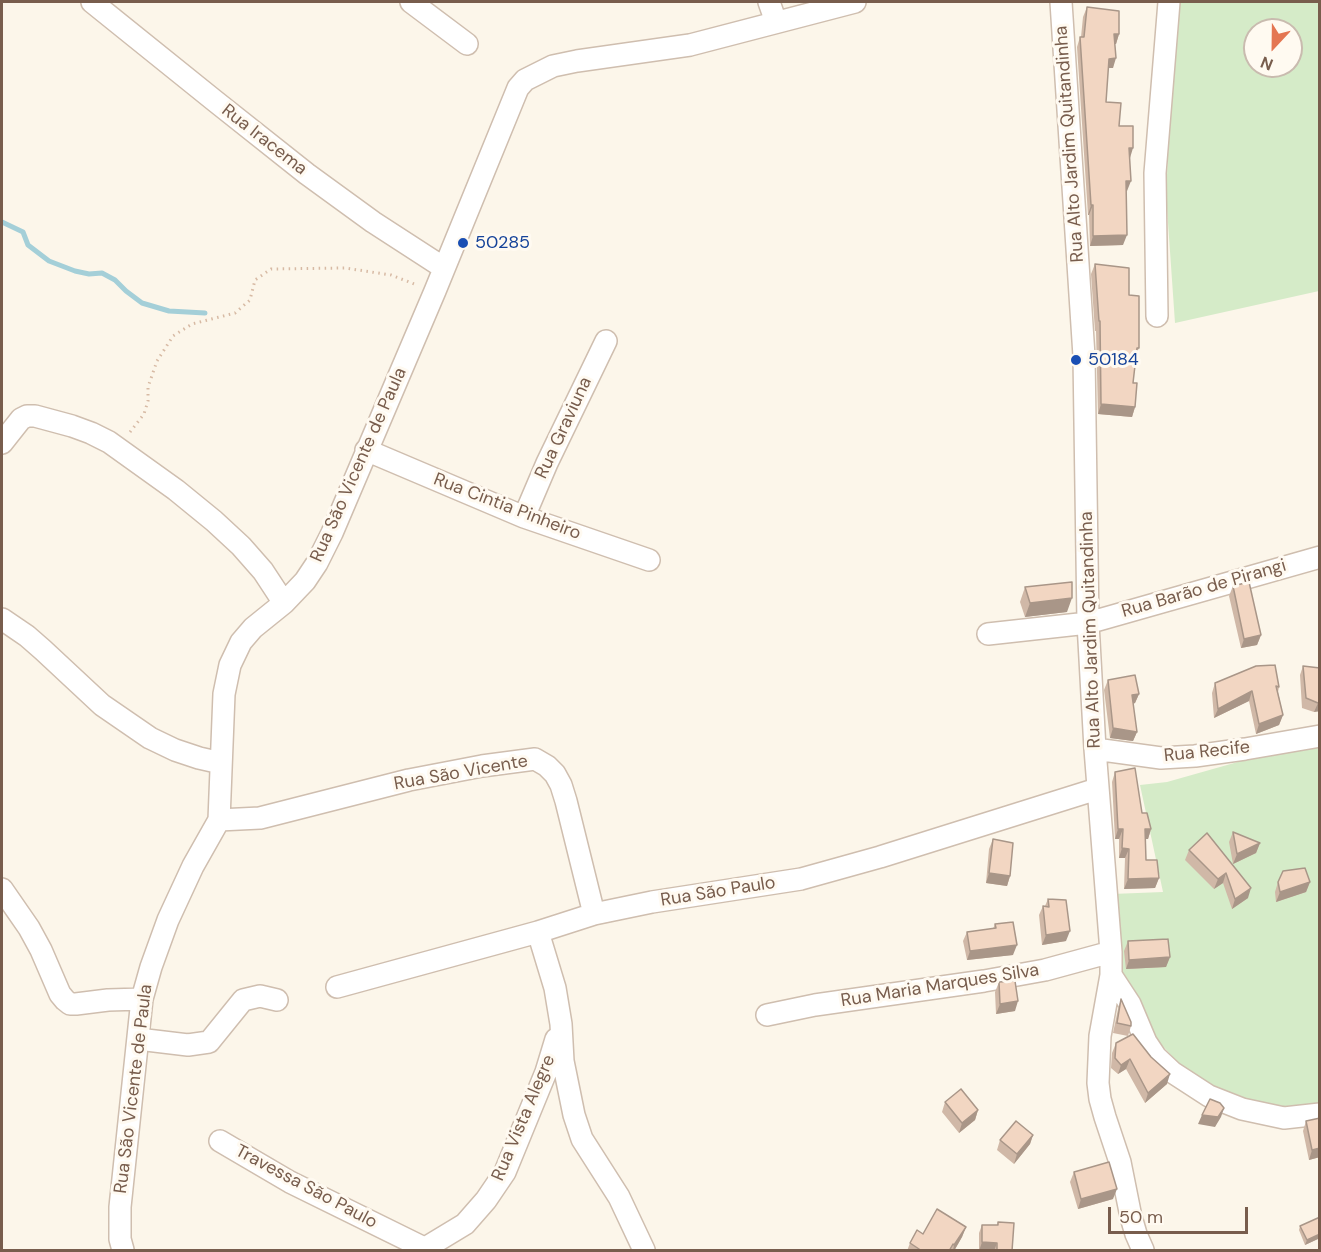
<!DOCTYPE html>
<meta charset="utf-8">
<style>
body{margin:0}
#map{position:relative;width:1321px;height:1252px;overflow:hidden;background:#fcf6ea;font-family:"DM Sans",sans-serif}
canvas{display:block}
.frame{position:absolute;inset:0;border:3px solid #785d4d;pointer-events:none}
.north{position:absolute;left:1243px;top:18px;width:60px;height:60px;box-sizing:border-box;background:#fffaf1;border:2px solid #c9bbaf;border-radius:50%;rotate:202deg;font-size:16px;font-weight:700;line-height:24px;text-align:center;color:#785d4d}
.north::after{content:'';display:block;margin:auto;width:21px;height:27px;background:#e47652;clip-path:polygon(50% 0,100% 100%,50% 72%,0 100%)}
.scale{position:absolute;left:1108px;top:1207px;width:140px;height:27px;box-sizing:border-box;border:3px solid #785d4d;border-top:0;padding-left:8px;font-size:18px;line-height:21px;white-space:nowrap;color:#785d4d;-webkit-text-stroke:4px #fffaf1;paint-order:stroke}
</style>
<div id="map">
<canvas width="1321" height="1252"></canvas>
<div class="frame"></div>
<div class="north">N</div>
<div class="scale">50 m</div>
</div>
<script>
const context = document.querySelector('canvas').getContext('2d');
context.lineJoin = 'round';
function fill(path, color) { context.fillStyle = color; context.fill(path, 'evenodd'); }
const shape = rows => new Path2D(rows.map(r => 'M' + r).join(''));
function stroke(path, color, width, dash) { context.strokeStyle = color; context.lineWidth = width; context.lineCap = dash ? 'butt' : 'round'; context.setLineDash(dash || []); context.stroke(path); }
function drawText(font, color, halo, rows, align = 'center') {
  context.font = font + ' "DM Sans",sans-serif'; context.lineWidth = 6; context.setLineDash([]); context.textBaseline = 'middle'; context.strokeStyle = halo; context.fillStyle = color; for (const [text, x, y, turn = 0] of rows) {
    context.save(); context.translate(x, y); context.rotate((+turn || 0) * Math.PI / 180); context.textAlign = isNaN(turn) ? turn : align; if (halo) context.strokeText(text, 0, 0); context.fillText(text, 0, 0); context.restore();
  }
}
fill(shape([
 [1176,2,1319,2,1319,291,1175,323,1166,194],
 [1255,30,1291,30,1291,66,1255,66],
 [1319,739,1319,1106,1281,1116,1206,1093,1148,1030,1119,980,1112,894,1163,892,1140,785,1167,782]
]), '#d5ebc8');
stroke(shape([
 [2,222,23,232,28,245,49,261,75,271,89,274,102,273,115,280,126,291,142,303,169,311,205,313]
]), '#a4cfd8', 5);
const minor = shape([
 [92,2,215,101,307,174,373,222,444,268],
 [411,2,467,44],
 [769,2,776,22],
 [1061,2,1084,356,1088,623,1095,749,1111,952,1111,975,1100,1036,1098,1083,1100,1099,1105,1117,1120,1162,1131,1217,1136,1234,1143,1250],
 [1157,316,1155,173,1169,2],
 [2,443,21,419,27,416,35,416,72,426,91,433,109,442,176,490,214,521,241,546,263,571,284,603],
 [366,450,524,517,649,560],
 [524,517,547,463,606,341],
 [2,619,27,636,43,650,102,705,150,738,175,750,199,758,221,763],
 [988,634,1088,623,1320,557],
 [1095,749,1161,758,1195,756,1245,749,1320,736],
 [219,820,260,818,409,780,482,766,535,759,547,766,555,774,561,785,566,801,594,914],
 [2,889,29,928,41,950,60,994,65,1000,70,1004,76,1004,108,1000,142,999],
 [538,932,555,988,561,1024,563,1061,574,1115,582,1139,619,1197,644,1250],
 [1111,975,1130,1004,1146,1042,1156,1057,1172,1072,1209,1096,1242,1109,1284,1118,1320,1114],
 [337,987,538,932,594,914,652,902,801,879,880,857,1097,789],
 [767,1015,815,1005,984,981,1045,970,1111,952],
 [138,1039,188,1045,209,1042,243,1000,260,996,277,1000],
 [220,1141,290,1182,426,1249],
 [123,1250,120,1239,120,1207,142,999,151,967,168,920,193,866,219,820,224,694,230,665,241,642,253,628,284,603,305,581,317,563,332,533,435,291,518,88,525,80,553,66,577,61,690,45,855,2],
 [422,1250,465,1224,486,1200,505,1172,546,1072,556,1039]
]);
stroke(minor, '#cfbeaf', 24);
stroke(shape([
 [130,432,144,414,148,401,148,387,157,361,173,336,192,324,235,313,250,300,255,280,271,269,345,268,391,275,417,285]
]), '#d7baa4', 3, [1.5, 4.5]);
stroke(minor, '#fff', 21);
fill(shape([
 [1087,7,1119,34,1116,44,1115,44,1113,68,1108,68,1106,102,1119,126,1130,158,1127,191,1126,191,1123,245,1090,246,1089,215,1088,215,1077,47,1080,37,1081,37,1083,17],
 [1095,264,1129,295,1139,348,1136,354,1133,383,1135,407,1132,417,1098,414,1096,331,1095,331,1091,274],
 [1233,586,1261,635,1257,645,1241,648,1229,596],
 [1025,587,1067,612,1025,617,1020,602],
 [1256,666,1279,687,1278,692,1283,715,1279,725,1256,734,1249,701,1214,718,1212,693,1215,683],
 [1303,666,1320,668,1320,711,1314,712,1302,708,1300,675],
 [1108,680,1139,694,1135,703,1133,704,1137,732,1133,741,1110,738,1104,690],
 [1115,772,1151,829,1148,839,1145,839,1146,860,1159,878,1155,888,1124,889,1125,858,1119,858,1119,839,1115,839,1112,782],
 [1233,832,1260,843,1256,853,1233,864,1229,842],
 [1207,833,1248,898,1232,909,1223,883,1214,889,1185,860,1189,850],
 [993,839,1010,876,1007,886,986,883,989,849],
 [1278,882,1310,882,1306,892,1276,902,1275,892],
 [1048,899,1066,941,1042,945,1039,915,1043,906,1045,906],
 [995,924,1013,955,967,960,963,941,967,932,993,929],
 [1128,941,1170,957,1166,967,1126,969,1124,951],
 [999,982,1015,1011,996,1014,995,992],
 [1121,999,1131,1026,1128,1036,1113,1033,1118,1009],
 [1116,1043,1167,1084,1145,1103,1126,1069,1118,1074,1111,1068,1112,1053],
 [945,1102,978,1110,975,1120,959,1133,942,1112],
 [1306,1121,1320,1157,1309,1160,1303,1131],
 [1033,1135,1030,1144,1014,1164,997,1150,1000,1140],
 [1074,1172,1113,1199,1078,1209,1070,1182],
 [1320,1217,1320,1238,1305,1245,1299,1230,1300,1226],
 [998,1222,1012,1251,979,1251,979,1233,982,1225,997,1225],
 [966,1227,962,1237,954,1251,907,1251,910,1243,923,1234]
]), '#d0b8a7');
fill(shape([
 [1114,34,1119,34,1116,44,1110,44],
 [1116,58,1113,68,1105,68,1109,59],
 [1129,148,1133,148,1130,158,1125,158],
 [1126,181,1131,181,1127,191,1122,191],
 [1091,205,1093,205,1089,215,1088,215],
 [1127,235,1123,245,1090,246,1093,236],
 [1101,404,1135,407,1132,417,1098,414],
 [1072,598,1067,612,1025,617,1030,603],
 [1261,635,1257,645,1241,648,1244,639],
 [1252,691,1249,701,1214,718,1218,709],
 [1139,694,1135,703,1128,705,1132,695],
 [1320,702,1320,711,1314,712,1318,703],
 [1283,715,1279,725,1256,734,1259,724],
 [1113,728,1137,732,1133,741,1110,738],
 [1118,829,1123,829,1119,839,1115,839],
 [1145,829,1151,829,1148,839,1141,839],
 [1260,843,1256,853,1233,864,1237,854],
 [1122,848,1129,849,1125,858,1119,858],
 [989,873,1010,876,1007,886,986,883],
 [1226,873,1223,883,1214,889,1218,879],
 [1159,878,1155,888,1124,889,1128,879],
 [1310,882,1306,892,1276,902,1280,892],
 [1251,888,1248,898,1232,909,1235,899],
 [1070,931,1066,941,1042,945,1046,935],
 [1017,945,1013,955,967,960,970,951],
 [1170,957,1166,967,1126,969,1129,960],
 [1018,1001,1015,1011,996,1014,1000,1004],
 [1130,1059,1126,1069,1118,1074,1121,1065],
 [1170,1074,1167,1084,1145,1103,1148,1093],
 [1224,1108,1221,1117,1215,1127,1198,1124,1202,1115],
 [978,1110,975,1120,959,1133,962,1123],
 [1033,1135,1030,1144,1014,1164,1017,1154],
 [1320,1148,1320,1157,1309,1160,1312,1150],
 [1117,1189,1113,1199,1078,1209,1081,1199],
 [966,1227,962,1237,954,1251,953,1251,954,1245],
 [1320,1234,1320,1238,1305,1245,1307,1240],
 [982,1242,997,1243,994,1251,979,1251]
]), '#a99688');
const building = shape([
 [1087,7,1119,11,1119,34,1114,34,1116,58,1109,59,1106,102,1121,103,1119,126,1133,126,1133,148,1129,148,1131,181,1126,181,1127,235,1093,236,1093,205,1091,205,1080,37,1084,37,1087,7],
 [1095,264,1129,268,1129,295,1139,296,1139,348,1137,348,1133,383,1137,383,1135,407,1101,404,1100,321,1099,321,1095,264],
 [1072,582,1072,598,1030,603,1025,587,1072,582],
 [1249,582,1261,635,1244,639,1233,586,1249,582],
 [1275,665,1279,687,1276,686,1283,715,1259,724,1252,691,1218,709,1215,683,1256,666,1275,665],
 [1303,666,1320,668,1320,702,1318,703,1306,698,1303,666],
 [1135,675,1139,694,1132,695,1137,732,1113,728,1108,680,1135,675],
 [1135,768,1142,813,1147,813,1151,829,1145,829,1146,860,1157,860,1159,878,1128,879,1129,849,1122,848,1123,829,1118,829,1115,772,1135,768],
 [1233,832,1260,843,1237,854,1233,832],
 [1207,833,1251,888,1235,899,1226,873,1218,879,1189,850,1207,833],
 [993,839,1013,843,1010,876,989,873,993,839],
 [1305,868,1310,882,1280,892,1278,882,1283,871,1305,868],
 [1048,899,1066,900,1070,931,1046,935,1043,906,1049,907,1048,899],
 [1013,922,1017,945,970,951,967,932,996,928,995,924,1013,922],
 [1168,939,1170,957,1129,960,1128,941,1168,939],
 [1015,981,1018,1001,1000,1004,999,982,1015,981],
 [1121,999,1131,1022,1131,1026,1117,1023,1121,999],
 [1133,1034,1151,1057,1170,1074,1148,1093,1130,1059,1121,1065,1115,1058,1116,1043,1133,1034],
 [961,1089,978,1110,962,1123,945,1102,961,1089],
 [1210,1099,1220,1103,1224,1108,1218,1117,1202,1115,1210,1099],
 [1320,1118,1320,1148,1312,1150,1306,1121,1320,1118],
 [1016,1121,1033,1135,1017,1154,1000,1140,1016,1121],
 [1109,1162,1117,1189,1081,1199,1074,1172,1109,1162],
 [937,1209,966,1227,954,1245,953,1244,949,1251,922,1251,910,1243,917,1230,923,1234,937,1209],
 [1320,1217,1320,1234,1307,1240,1300,1226,1320,1217],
 [998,1222,1014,1223,1012,1251,997,1251,997,1243,982,1242,982,1225,998,1225,998,1222]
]);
fill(building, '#f2d6c2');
stroke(building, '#a99688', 1.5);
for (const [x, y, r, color] of [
 [463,243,6,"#1a4fb4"],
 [1076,360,6,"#1a4fb4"]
]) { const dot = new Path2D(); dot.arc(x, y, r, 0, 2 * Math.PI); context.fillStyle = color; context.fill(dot); stroke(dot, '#fffaf1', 2); }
drawText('18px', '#785d4d', '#fffaf1', [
 ["Rua Iracema",264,140,38],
 ["Rua Alto Jardim Quitandinha",1070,144,-94],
 ["Rua Graviuna",564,428,-65],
 ["Rua São Vicente de Paula",359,465,-66],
 ["Rua Cintia Pinheiro",507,507,21],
 ["Rua Barão de Pirangi",1204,589,-16],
 ["Rua Alto Jardim Quitandinha",1091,630,-92],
 ["Rua Recife",1207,752,-6],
 ["Rua São Vicente",461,773,-10],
 ["Rua São Paulo",718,892,-9],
 ["Rua Maria Marques Silva",940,986,-9],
 ["Rua São Vicente de Paula",134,1089,-83],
 ["Rua Vista Alegre",524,1118,-67],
 ["Travessa São Paulo",306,1187,28]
]);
drawText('18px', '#164399', '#fffaf1', [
 ["50285",475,243],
 ["50184",1088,360]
], 'left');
</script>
